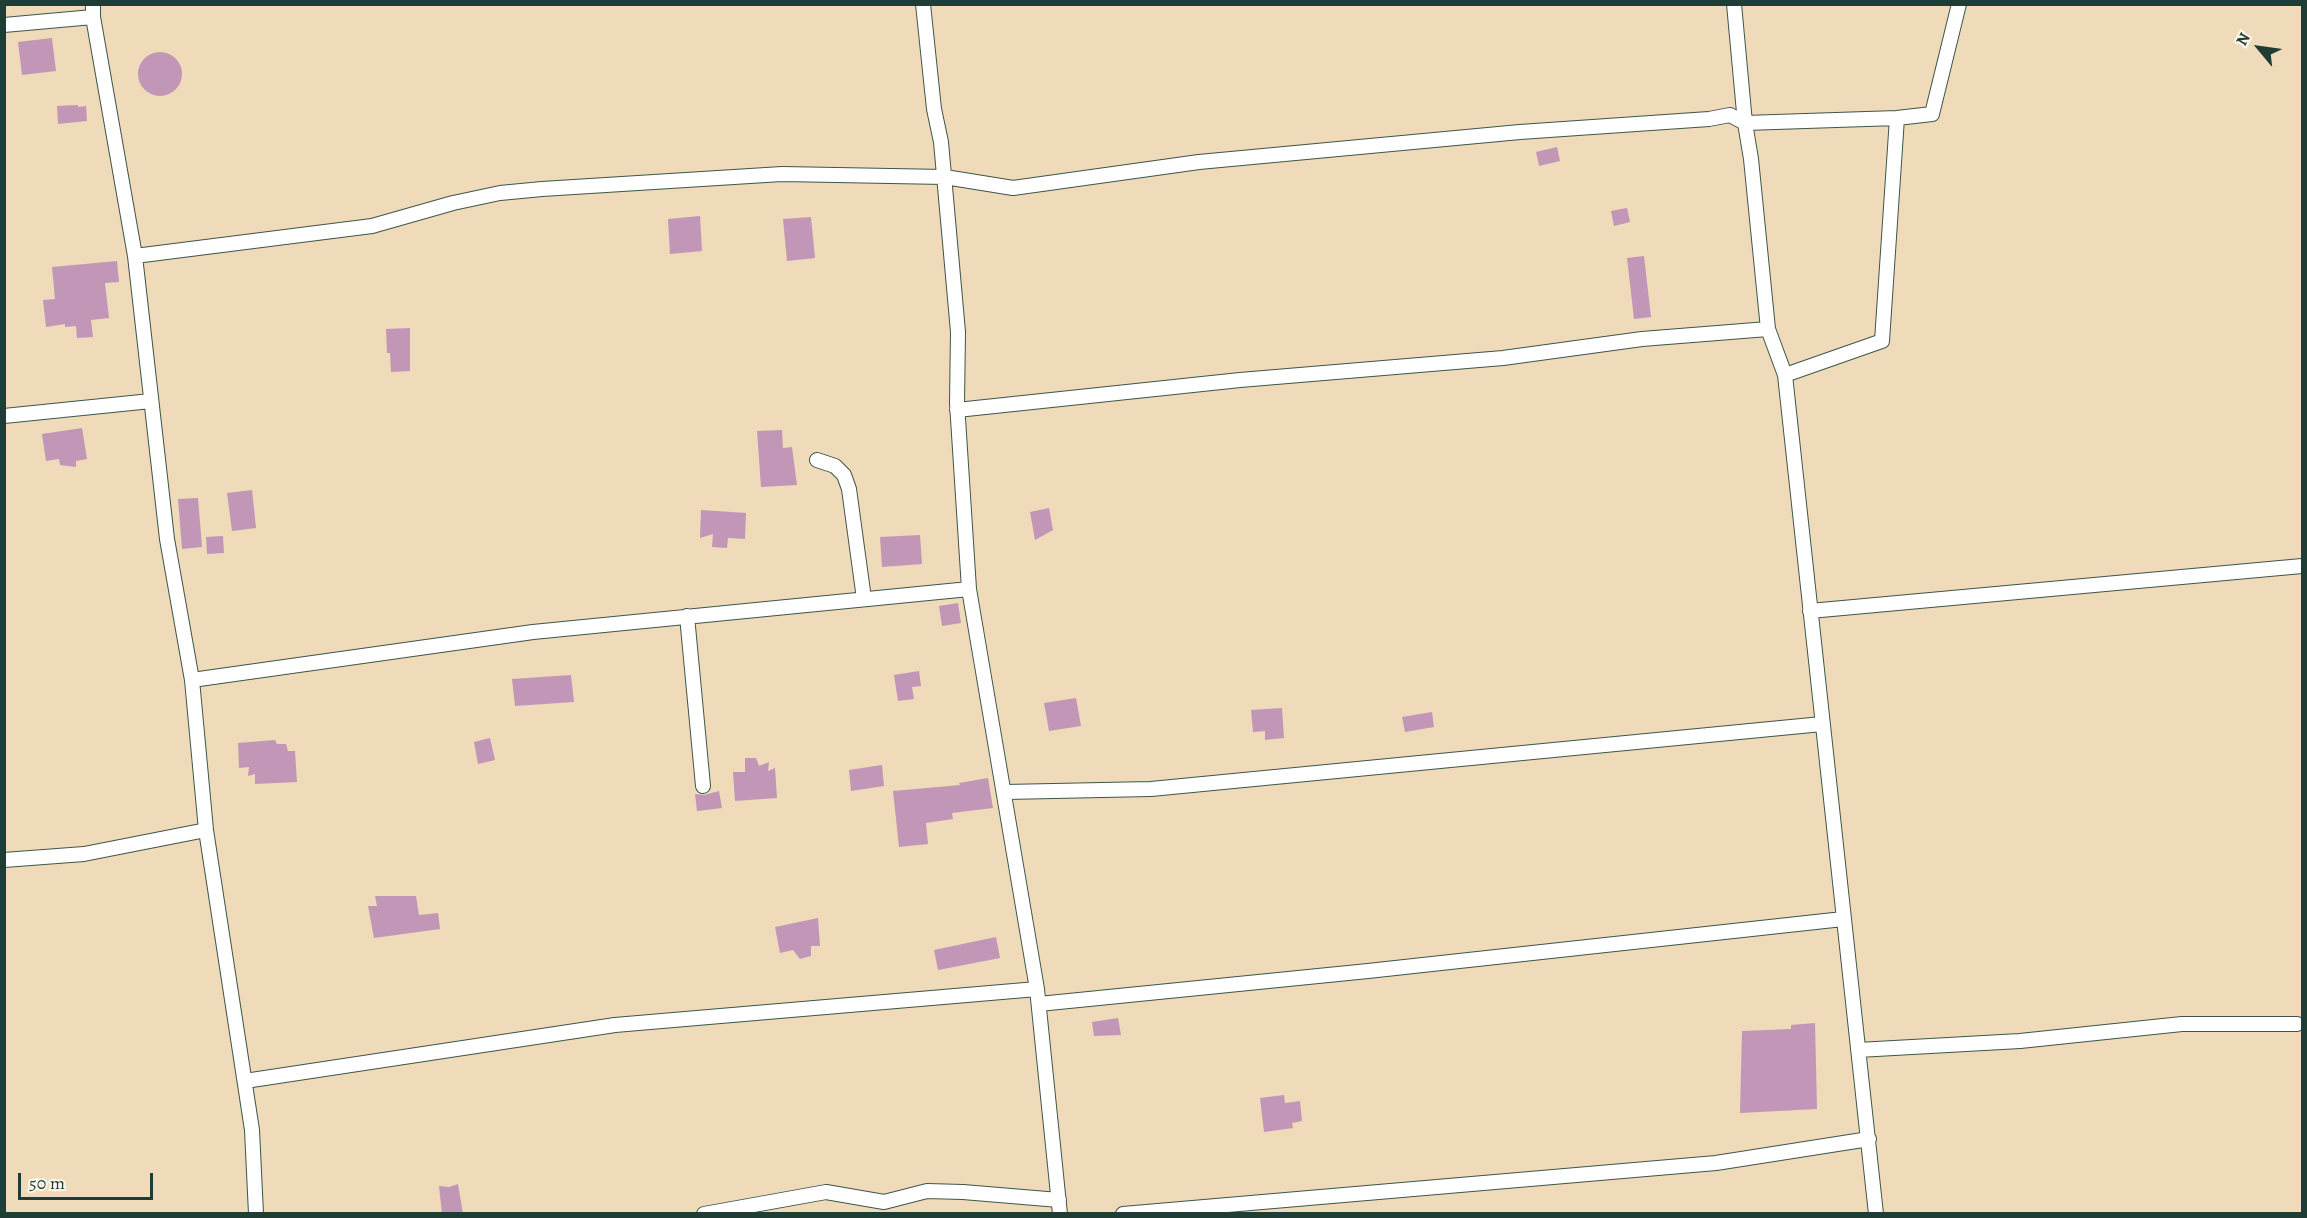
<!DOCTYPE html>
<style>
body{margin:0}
#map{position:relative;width:2307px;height:1218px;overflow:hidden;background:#efdbba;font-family:Alegreya,serif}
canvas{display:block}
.frame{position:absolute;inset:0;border:6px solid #1f3d34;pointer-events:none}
.north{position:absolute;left:2229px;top:18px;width:60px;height:60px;-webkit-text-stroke:4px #fbf7ec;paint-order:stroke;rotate:299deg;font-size:16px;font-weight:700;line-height:24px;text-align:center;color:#1f3d34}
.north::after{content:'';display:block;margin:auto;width:21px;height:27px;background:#1f3d34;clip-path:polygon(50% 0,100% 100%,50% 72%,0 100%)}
.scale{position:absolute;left:18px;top:1173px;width:135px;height:27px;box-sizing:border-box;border:3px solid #1f3d34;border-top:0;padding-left:8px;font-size:18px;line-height:21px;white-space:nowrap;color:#1f3d34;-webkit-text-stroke:4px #fbf7ec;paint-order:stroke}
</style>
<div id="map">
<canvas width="2307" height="1218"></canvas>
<div class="frame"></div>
<div class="north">N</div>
<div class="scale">50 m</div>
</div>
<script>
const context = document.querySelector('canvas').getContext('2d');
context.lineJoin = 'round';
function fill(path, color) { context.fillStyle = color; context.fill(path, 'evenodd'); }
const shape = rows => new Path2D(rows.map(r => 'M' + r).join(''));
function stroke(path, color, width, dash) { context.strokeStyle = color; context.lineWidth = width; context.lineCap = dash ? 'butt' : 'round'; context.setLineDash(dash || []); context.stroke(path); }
fill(shape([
 [52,38,56,71,22,75,18,42],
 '138 74a22 22 0 1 1 44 0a22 22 0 1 1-44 0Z',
 [78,105,78,107,86,106,87,121,58,124,57,106],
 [1557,147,1560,161,1539,166,1536,152],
 [1627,208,1630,222,1614,226,1611,211],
 [700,216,702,251,670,254,668,219],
 [811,217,815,258,787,261,783,219],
 [1644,256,1651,317,1634,319,1627,258],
 [117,261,119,282,105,283,109,318,91,320,93,337,77,338,76,326,65,327,65,324,46,327,43,300,55,299,52,267],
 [410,328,410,371,391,372,390,353,387,353,386,329],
 [82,428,87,459,76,461,76,467,60,465,59,459,46,461,42,434],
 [782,430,783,448,792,447,797,485,761,487,757,431],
 [252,490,256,528,232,531,227,493],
 [198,498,202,547,182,549,178,499],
 [1049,508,1053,530,1035,540,1030,512],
 [701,510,746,513,745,539,728,538,727,548,712,547,713,534,700,538],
 [920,535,922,564,882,567,880,537],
 [223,536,224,553,207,554,206,537],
 [958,603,961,623,942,626,939,606],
 [919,671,921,686,912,687,914,699,898,701,894,675],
 [571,675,574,702,515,706,512,679],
 [1076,698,1081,726,1049,731,1044,703],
 [1282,708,1284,738,1265,740,1265,731,1253,732,1251,710],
 [1432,712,1434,727,1405,732,1402,717],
 [490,738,495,760,478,764,474,742],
 [275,740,277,744,286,744,288,751,295,751,297,782,255,784,255,774,248,776,249,767,239,768,238,743],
 [745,758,756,758,759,766,769,762,768,771,775,768,777,798,735,801,733,772,745,772],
 [882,765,884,786,851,791,849,770],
 [988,778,993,808,952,813,953,819,926,823,928,844,899,847,893,791,960,785,959,783],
 [719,791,722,808,697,811,695,794,704,795],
 [375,896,416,896,419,915,438,913,440,929,374,938,368,906,377,906],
 [818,918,820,946,811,946,811,956,800,959,793,950,780,953,775,927],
 [996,937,1000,958,938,970,934,950],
 [1118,1018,1121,1035,1094,1036,1092,1022],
 [1815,1023,1817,1109,1740,1113,1742,1031,1791,1029,1791,1025],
 [1284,1095,1285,1103,1300,1101,1302,1121,1292,1123,1293,1128,1264,1132,1260,1098],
 [458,1184,463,1214,442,1214,439,1186,449,1187]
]), '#c196b6');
const street = shape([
 [93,4,93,17,135,256,167,539,192,680,206,830,252,1130,256,1214],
 [923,4,934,109,941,142,958,332,957,403,969,589,1037,989,1060,1214],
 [1734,4,1745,123,1897,118],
 [4,25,93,17],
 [135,256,372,226,453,203,500,193,542,189,782,174,945,177,1013,188,1199,162,1520,132,1709,119,1730,115,1745,123,1751,159,1768,329,1785,375,1876,1214],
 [1785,375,1882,341,1897,118,1932,114,1959,4],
 [957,410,1240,380,1503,358,1642,339,1768,329],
 [4,416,151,401],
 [817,460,835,466,844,475,849,489,864,599],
 [1810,611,2302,566],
 [687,616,703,786],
 [192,680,533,632,969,589],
 [1005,792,1151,789,1822,724],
 [4,860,84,854,206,830],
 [1039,1004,1368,971,1843,919],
 [1858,1050,2020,1041,2182,1024,2297,1024],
 [245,1081,615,1025,1037,989],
 [704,1214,826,1192,884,1202,927,1191,963,1192,1059,1200],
 [1123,1214,1716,1163,1869,1139]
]);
stroke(street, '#3e5548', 16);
stroke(street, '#fff', 14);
</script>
